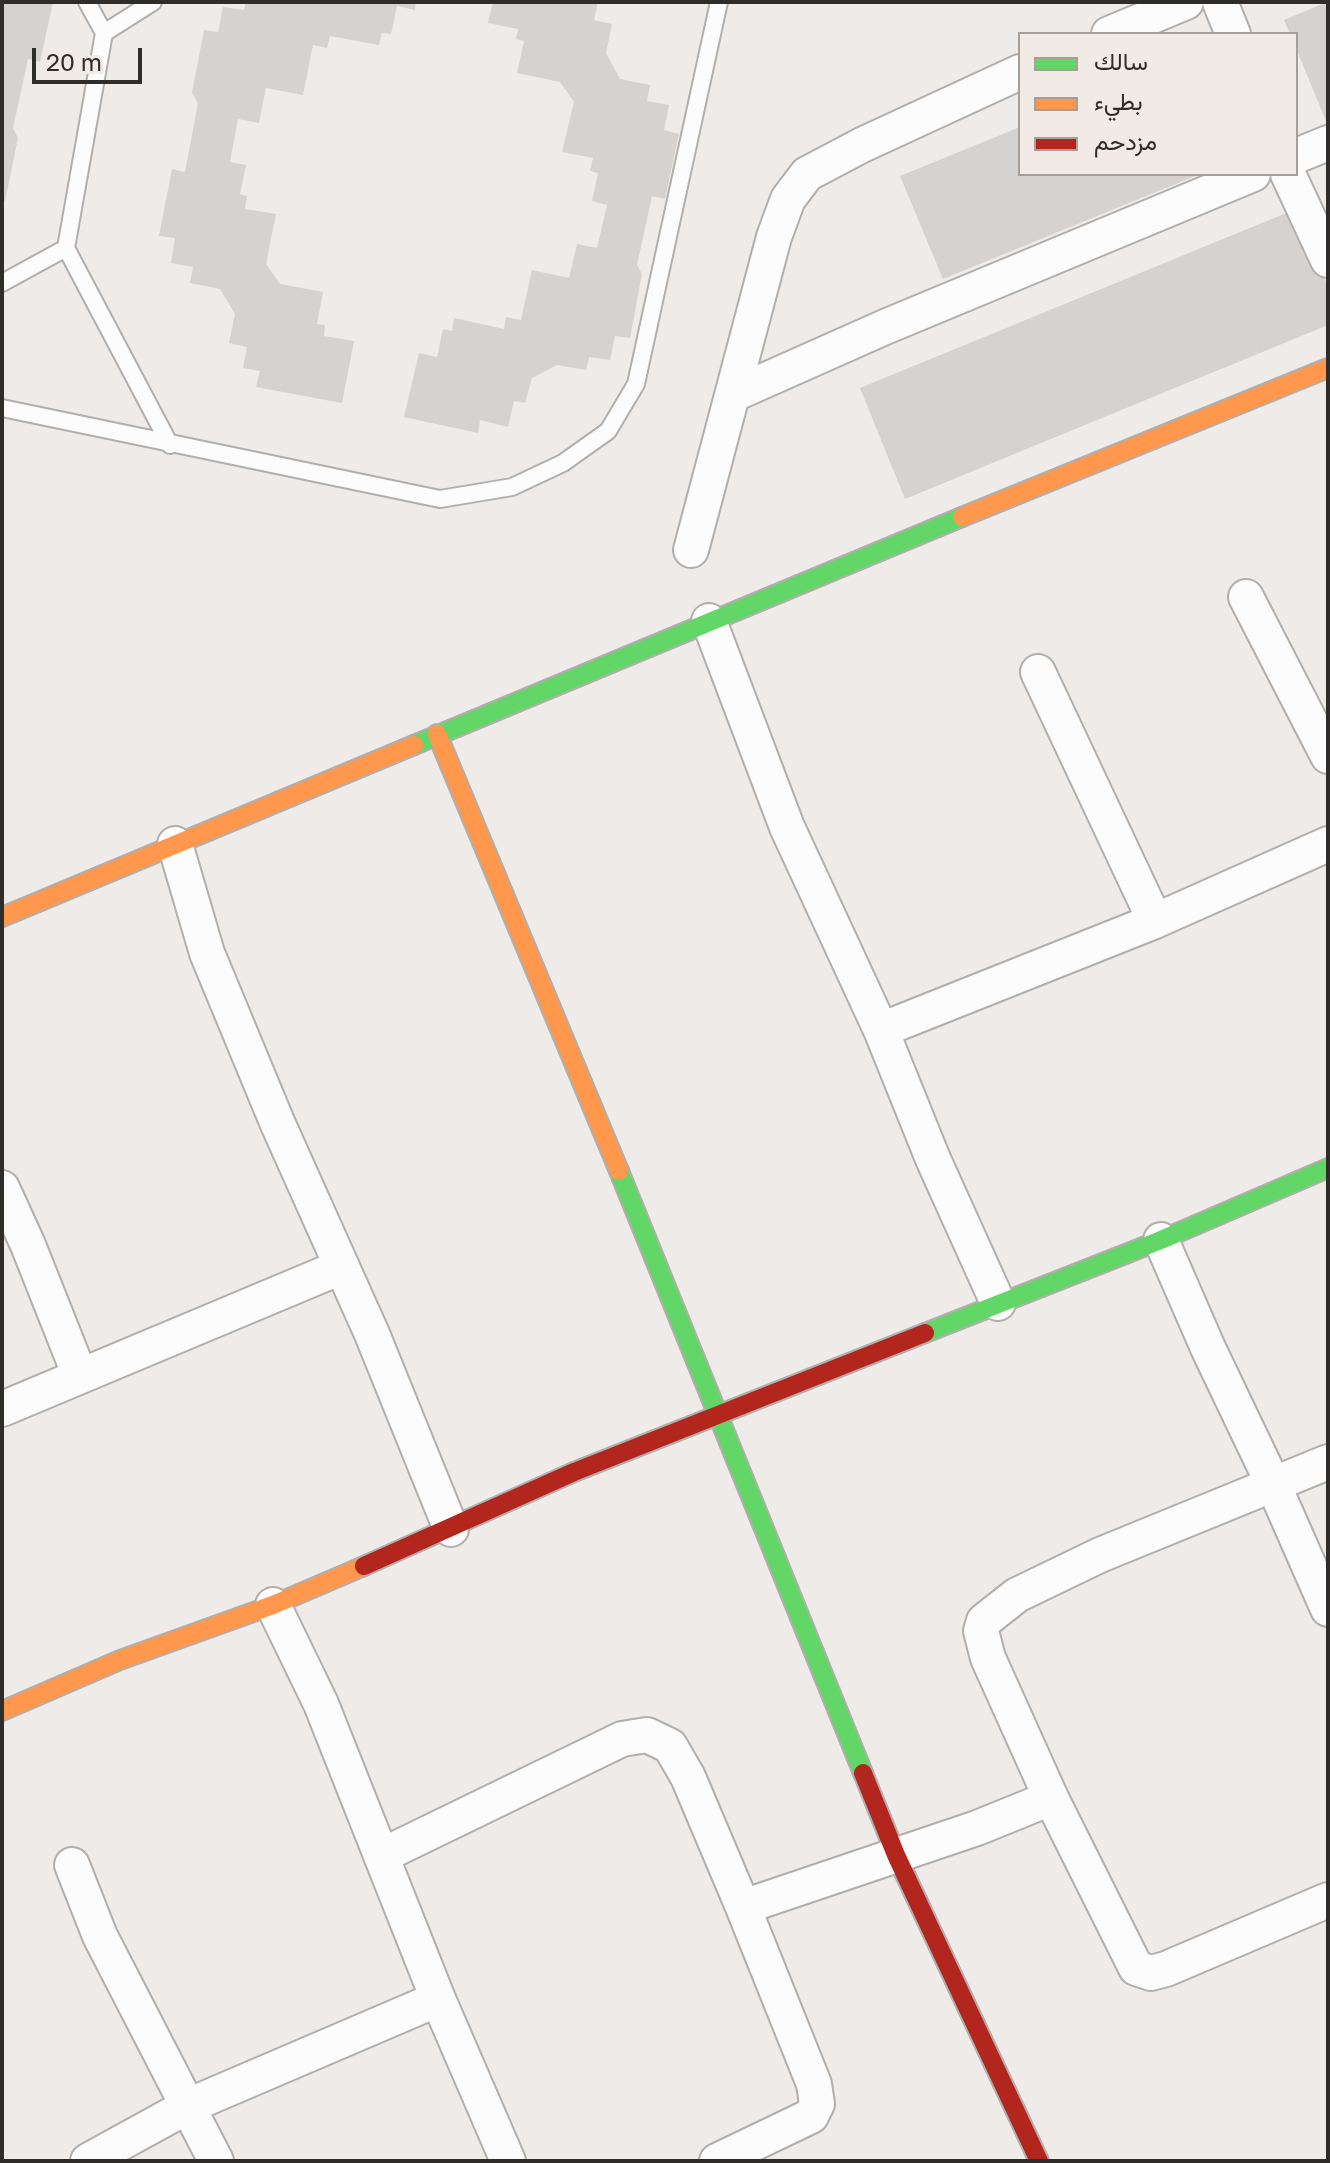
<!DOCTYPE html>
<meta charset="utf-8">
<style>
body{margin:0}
#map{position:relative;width:1330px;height:2163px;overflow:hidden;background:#efebe8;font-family:"Golos Text",Vazirmatn,sans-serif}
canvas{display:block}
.frame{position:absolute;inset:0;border:4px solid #2f2d2a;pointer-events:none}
.legend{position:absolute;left:1018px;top:32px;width:280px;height:144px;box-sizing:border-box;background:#f2ebe5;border:2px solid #a49f9a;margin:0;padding:10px 14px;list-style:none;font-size:24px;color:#2f2d2a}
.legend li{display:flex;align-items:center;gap:16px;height:40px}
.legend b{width:40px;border:2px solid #a49f9a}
.scale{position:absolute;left:32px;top:48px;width:110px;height:36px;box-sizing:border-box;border:4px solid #2f2d2a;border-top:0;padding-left:10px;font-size:24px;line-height:28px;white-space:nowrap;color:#2f2d2a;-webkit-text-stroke:6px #f2ebe5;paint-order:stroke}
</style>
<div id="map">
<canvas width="1330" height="2163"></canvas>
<div class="frame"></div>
<ul class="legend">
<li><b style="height:10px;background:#63d668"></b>سالك</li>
<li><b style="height:10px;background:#ff974d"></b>بطيء</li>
<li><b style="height:10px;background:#b3261e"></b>مزدحم</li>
</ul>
<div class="scale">20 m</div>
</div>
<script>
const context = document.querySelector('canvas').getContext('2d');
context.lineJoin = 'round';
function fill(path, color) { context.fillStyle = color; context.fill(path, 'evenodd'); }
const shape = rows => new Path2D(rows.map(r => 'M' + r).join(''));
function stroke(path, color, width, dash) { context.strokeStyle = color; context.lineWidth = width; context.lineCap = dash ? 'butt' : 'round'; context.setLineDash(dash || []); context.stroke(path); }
fill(shape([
 [2,2,53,2,40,62,28,59,13,128,18,138,5,201,2,200],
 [246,2,416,2,415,10,397,6,391,34,382,33,379,45,330,36,327,48,313,45,303,95,266,88,259,123,238,119,230,162,246,165,240,194,247,196,245,209,276,214,266,264,280,284,323,292,317,324,325,325,324,336,354,341,342,403,256,387,260,371,243,368,247,347,229,343,235,314,220,289,190,283,193,267,171,263,175,238,159,236,172,169,185,172,198,103,192,93,204,30,218,32,223,7,244,10],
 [493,2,598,2,594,20,612,24,606,53,620,79,650,85,647,101,669,105,664,130,679,134,665,199,652,196,637,265,642,274,630,338,615,336,610,360,589,357,586,370,557,365,532,378,525,403,514,401,508,427,480,420,478,433,404,417,419,353,437,357,443,329,452,331,454,318,504,329,506,317,521,320,532,270,569,278,577,244,597,248,607,205,592,201,598,173,590,171,593,158,562,152,574,102,560,82,517,73,524,41,516,39,518,29,488,23],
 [1327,2,1328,2,1328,126,1296,48,1296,34,1290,34,1284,20],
 [1020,127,1020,174,1200,174,943,279,900,176],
 [1296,209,1328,287,1328,325,905,499,860,388]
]), '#d5d2cf');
const lane = shape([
 [87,2,104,33],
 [66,248,170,445],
 [2,283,66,248,104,33,153,2],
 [2,408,440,499,512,487,563,463,608,431,636,384,719,2]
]);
const street = shape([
 [1220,2,1233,34],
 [1109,34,1186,2],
 [1296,156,1328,143],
 [1288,174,1328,260],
 [732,395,885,327,1253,174],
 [691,550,774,237,788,199,807,174,862,145,1020,72],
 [1246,597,1328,756],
 [709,621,787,827,881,1030,933,1159,998,1303],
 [1038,672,1155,921],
 [175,844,207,953,277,1122,372,1334,451,1529],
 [881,1030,1155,921,1328,844],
 [2,1188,28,1245,80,1376],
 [1161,1240,1208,1348,1273,1484,1328,1609],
 [2,1409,341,1267],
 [1328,1462,1100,1555,1017,1595,984,1621,981,1631,988,1658,1051,1798,1136,1968,1151,1973,1166,1969,1328,1900],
 [273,1605,321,1704,438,1999,508,2161],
 [381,1856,622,1739,647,1735,670,1746,688,1777,743,1907,814,2084,817,2104,811,2116,717,2161],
 [72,1865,100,1936,216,2161],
 [743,1907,977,1828,1051,1798],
 [88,2161,188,2106,438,1999]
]);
const fast = shape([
 [414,745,962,517],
 [619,1171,863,1773],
 [925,1333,1161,1240,1328,1168]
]);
const slow = shape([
 [962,517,1328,368],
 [437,734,619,1171],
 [2,917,414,745],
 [2,1711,120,1660,273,1605,364,1566]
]);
const jam = shape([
 [364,1566,574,1472,925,1333],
 [863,1773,896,1855,1039,2161]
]);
stroke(lane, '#b1aeac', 20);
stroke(street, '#b1aeac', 38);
stroke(fast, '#b1aeac', 22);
stroke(slow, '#b1aeac', 22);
stroke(jam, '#b1aeac', 22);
stroke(lane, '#fdfcfc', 16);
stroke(street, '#fdfcfc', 34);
stroke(fast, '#63d668', 18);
stroke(slow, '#ff974d', 18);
stroke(jam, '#b3261e', 18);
</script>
